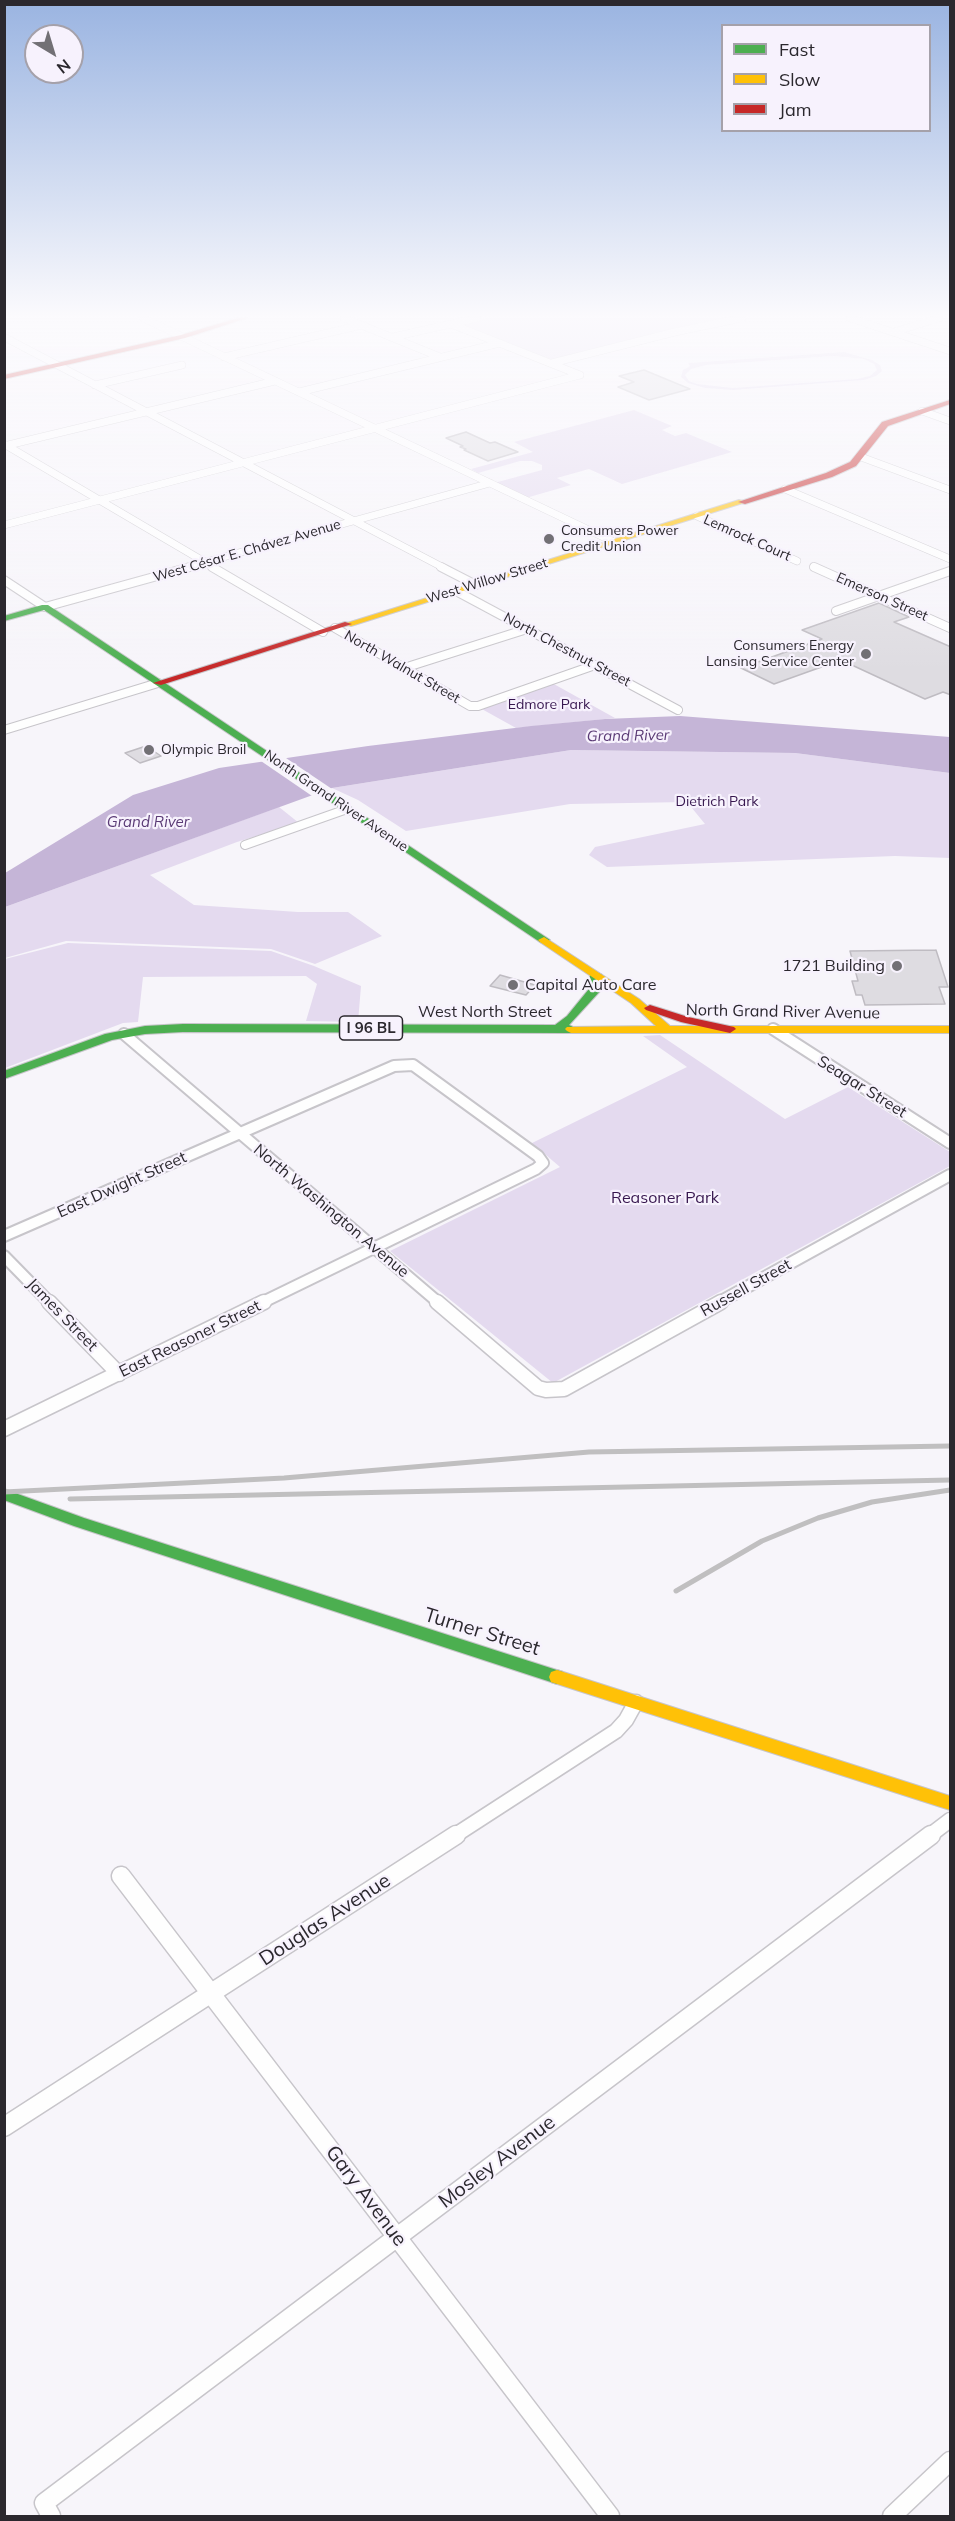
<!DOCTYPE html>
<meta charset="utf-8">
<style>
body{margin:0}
#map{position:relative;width:955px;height:2521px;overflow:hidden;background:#f7f5fa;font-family:Mulish,sans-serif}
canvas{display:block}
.frame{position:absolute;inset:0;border:6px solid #2b282e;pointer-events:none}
.legend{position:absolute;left:721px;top:24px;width:210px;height:108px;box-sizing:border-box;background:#f7f2fd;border:2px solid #a5a1aa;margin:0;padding:8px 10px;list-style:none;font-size:18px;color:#2b282e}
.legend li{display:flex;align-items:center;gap:12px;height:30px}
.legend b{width:30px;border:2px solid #a5a1aa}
.north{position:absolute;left:24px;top:24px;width:60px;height:60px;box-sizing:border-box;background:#f7f2fd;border:2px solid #a5a1aa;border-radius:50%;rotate:142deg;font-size:16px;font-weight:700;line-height:24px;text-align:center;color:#2b282e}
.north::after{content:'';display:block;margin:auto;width:21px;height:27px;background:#727075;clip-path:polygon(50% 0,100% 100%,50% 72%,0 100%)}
</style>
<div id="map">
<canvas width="955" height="2521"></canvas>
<div class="frame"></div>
<ul class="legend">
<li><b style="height:8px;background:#4caf50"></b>Fast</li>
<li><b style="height:8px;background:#ffc107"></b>Slow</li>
<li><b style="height:8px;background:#c62828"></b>Jam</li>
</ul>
<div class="north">N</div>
</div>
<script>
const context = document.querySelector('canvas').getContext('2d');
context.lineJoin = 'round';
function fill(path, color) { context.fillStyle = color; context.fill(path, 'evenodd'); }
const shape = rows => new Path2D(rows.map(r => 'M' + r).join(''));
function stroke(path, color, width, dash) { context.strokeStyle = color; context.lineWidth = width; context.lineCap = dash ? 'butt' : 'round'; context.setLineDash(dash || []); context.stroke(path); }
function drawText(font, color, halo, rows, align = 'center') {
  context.font = font + ' Mulish,sans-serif'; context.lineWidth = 4.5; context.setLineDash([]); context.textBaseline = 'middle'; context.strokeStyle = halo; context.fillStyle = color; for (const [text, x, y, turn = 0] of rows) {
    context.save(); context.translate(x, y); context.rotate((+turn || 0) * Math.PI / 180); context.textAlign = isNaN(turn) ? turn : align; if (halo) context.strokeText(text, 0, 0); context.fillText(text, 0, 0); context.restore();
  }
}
fill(shape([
 [486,318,736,318,552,360,465,326,466,322],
 [844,352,872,360,880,365,882,371,876,376,864,380,733,390,705,388,688,383,681,377,683,370,690,366,688,363],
 [834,356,864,359,874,364,877,370,870,376,857,379,733,388,697,384,689,381,685,375,691,369,706,365],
 [634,410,672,426,662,430,675,436,686,433,732,452,622,484,589,469,557,478,571,485,526,498,494,483,542,470,542,465,532,461,520,461,478,473,471,469,533,452,514,442],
 [552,683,615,718,516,728,480,708],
 [571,750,795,753,950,773,950,858,895,856,607,867,589,855,595,847,705,824,687,802,570,804,406,831,358,800,332,788],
 [279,807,299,823,237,842,150,875,194,905,298,912,348,912,382,936,315,964,271,949,66,941,5,958,5,907],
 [68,943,271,951,314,966,361,986,358,1022,306,1021,317,984,306,976,143,977,138,1022,123,1023,5,1068,5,959],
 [660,1035,785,1119,848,1087,950,1152,950,1166,553,1383,390,1251,560,1167,532,1143,687,1067,643,1036]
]), '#e4daef');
fill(shape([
 [680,716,950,737,950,773,795,753,571,750,332,788,5,907,5,873,133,795,219,768,368,746,531,726,605,719]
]), '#c5b5d7');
fill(shape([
 [283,756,335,791,315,798,258,759]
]), '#f7f5fa');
const building = shape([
 [644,370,690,389,649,400,618,387,634,382,619,376,644,370],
 [466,432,490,443,495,442,518,452,488,461,464,450,466,449,460,447,463,446,446,438,466,432],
 [879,603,909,617,894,622,951,647,951,695,943,692,925,699,841,660,774,684,741,668,822,639,802,630,879,603],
 [146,746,161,756,140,763,125,753,146,746],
 [936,950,948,987,939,987,945,1004,865,1005,862,995,856,995,852,981,858,981,850,951,936,950],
 [500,975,535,985,526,995,490,986,500,975]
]);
fill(building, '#dedce1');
stroke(building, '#bfbcc2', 1.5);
const streetFar4 = shape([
 [143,318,614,542],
 [344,318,440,357],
 [850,318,950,351],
 [451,324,580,375],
 [894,332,939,318],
 [4,337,444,568],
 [393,337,477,318],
 [224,357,362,325],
 [552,363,675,332,742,318],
 [95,385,182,365],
 [299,392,500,343],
 [922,411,950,421],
 [4,444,215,568],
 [4,446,275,381],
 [861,457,950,490],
 [785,489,950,559],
 [697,516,797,561],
 [4,525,580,375],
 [814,567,817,568],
 [184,568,490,483]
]);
const streetFar3 = shape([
 [212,567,323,632],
 [441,567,476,585],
 [814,567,950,628],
 [4,580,45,607,190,567],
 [456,591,678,710],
 [836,611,950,571],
 [335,628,470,706,478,706,595,665],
 [404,668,527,629],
 [4,730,158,683],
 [245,845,347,809]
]);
const streetFar2 = shape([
 [773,1029,950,1143],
 [124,1034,439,1303],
 [4,1236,394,1066,413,1065,538,1156,543,1163,536,1169,261,1303],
 [4,1256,50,1303],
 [718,1303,950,1175]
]);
const streetFar1 = shape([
 [49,1302,119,1374],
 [437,1302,538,1388,546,1390,564,1389,721,1302],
 [4,1429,264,1302],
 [454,1836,616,1731,626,1720,636,1702],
 [929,1836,950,1820]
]);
const street = shape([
 [121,1876,610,2516],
 [4,2127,456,1835],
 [51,2516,44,2503,931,1835],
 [892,2516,950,2461]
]);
const fast = shape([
 [42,605,48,605,550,940,544,943,540,942,44,610,4,621,4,616,42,605],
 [596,972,602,975,601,990,569,1025,577,1029,571,1033,183,1032,145,1034,112,1040,4,1079,4,1071,105,1034,145,1026,183,1024,555,1025,567,1016,589,989,590,975,596,972],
 [4,1489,84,1518,563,1672,565,1677,563,1682,557,1684,74,1526,4,1500,4,1489]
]);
const slow = shape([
 [739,500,746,502,351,626,344,624,739,500],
 [544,937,639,999,670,1026,950,1026,950,1033,571,1033,567,1031,565,1029,567,1027,656,1026,631,1003,540,942,538,940,544,937],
 [557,1670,950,1796,950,1810,551,1682,549,1677,551,1672,557,1670]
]);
const jam = shape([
 [238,318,247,318,185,338,4,379,4,375,181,335,238,318],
 [950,400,950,404,888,426,856,466,832,477,745,504,738,502,826,473,850,462,882,422,950,400],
 [345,622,352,624,161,685,153,683,345,622],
 [650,1005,688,1017,734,1027,736,1029,730,1033,681,1022,646,1010,644,1008,650,1005]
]);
stroke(streetFar4, '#c7c5ca', 8);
stroke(streetFar3, '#c7c5ca', 10);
stroke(streetFar2, '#c7c5ca', 14);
stroke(streetFar1, '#c7c5ca', 17);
stroke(street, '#c7c5ca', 21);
stroke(fast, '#c7c5ca', 2);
stroke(slow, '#c7c5ca', 2);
stroke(jam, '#c7c5ca', 2);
stroke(streetFar4, '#fefefe', 7);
stroke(streetFar3, '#fefefe', 8);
stroke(streetFar2, '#fefefe', 10);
stroke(streetFar1, '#fefefe', 14);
stroke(street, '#fefefe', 18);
fill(fast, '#4caf50');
fill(slow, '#ffc107');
fill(jam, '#c62828');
stroke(shape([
 [4,1492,284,1478,589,1452,950,1446],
 [70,1499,950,1480],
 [676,1591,762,1541,818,1518,872,1502,950,1490]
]), '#c0bfc0', 5);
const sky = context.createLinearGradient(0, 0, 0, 671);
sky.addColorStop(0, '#9ab4e1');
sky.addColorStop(0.47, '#fbfafd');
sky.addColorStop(1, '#fbfafd00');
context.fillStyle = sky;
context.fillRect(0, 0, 955, 671);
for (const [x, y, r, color] of [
 [549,539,6,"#727075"],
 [866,654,6,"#727075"],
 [149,750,6,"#727075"],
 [897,966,6,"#727075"],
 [513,985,6,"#727075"]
]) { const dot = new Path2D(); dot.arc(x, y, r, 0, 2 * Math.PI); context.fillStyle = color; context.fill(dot); stroke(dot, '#f7f2fd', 2); }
drawText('14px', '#2b282e', '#f7f2fd', [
 ["Consumers Power",561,531],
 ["Credit Union",561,547],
 ["Consumers Energy",854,646,"right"],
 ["Lansing Service Center",854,662,"right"],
 ["Olympic Broil",161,750]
], 'left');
drawText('14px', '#2b282e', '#f7f2fd', [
 ["Lemrock Court",747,538,24],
 ["West César E. Chávez Avenue",247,551,-16],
 ["West Willow Street",487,581,-17],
 ["Emerson Street",882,597,24],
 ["North Chestnut Street",567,650,28],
 ["North Walnut Street",402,667,30],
 ["North Grand River Avenue",336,801,34]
]);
drawText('14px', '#37174f', '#f7f2fd', [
 ["Edmore Park",549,705],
 ["Dietrich Park",717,802]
]);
drawText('italic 15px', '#5a3a75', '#f7f2fd', [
 ["Grand River",628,736,-1],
 ["Grand River",148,822]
]);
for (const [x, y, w] of [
 [371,1028,63]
]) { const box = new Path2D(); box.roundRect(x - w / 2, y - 12, w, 24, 4.5); context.fillStyle = '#f7f2fd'; context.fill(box); stroke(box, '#2b282e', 1.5); }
drawText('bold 15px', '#2b282e', null, [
 ["I 96 BL",371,1028]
]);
drawText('16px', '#2b282e', '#f7f2fd', [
 ["1721 Building",885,966],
 ["Capital Auto Care",525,985,"left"]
], 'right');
drawText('16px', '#2b282e', '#f7f2fd', [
 ["West North Street",485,1012],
 ["North Grand River Avenue",783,1012,1],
 ["Seagar Street",862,1087,32],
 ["East Dwight Street",122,1185,-24],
 ["North Washington Avenue",331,1211,40],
 ["Russell Street",746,1288,-29],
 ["James Street",62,1315,46],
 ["East Reasoner Street",190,1339,-26]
]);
drawText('16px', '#37174f', '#f7f2fd', [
 ["Reasoner Park",665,1198]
]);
drawText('20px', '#2b282e', '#f7f2fd', [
 ["Turner Street",482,1632,17],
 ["Douglas Avenue",325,1920,-33],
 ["Mosley Avenue",497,2162,-37],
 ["Gary Avenue",366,2196,53]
]);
</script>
